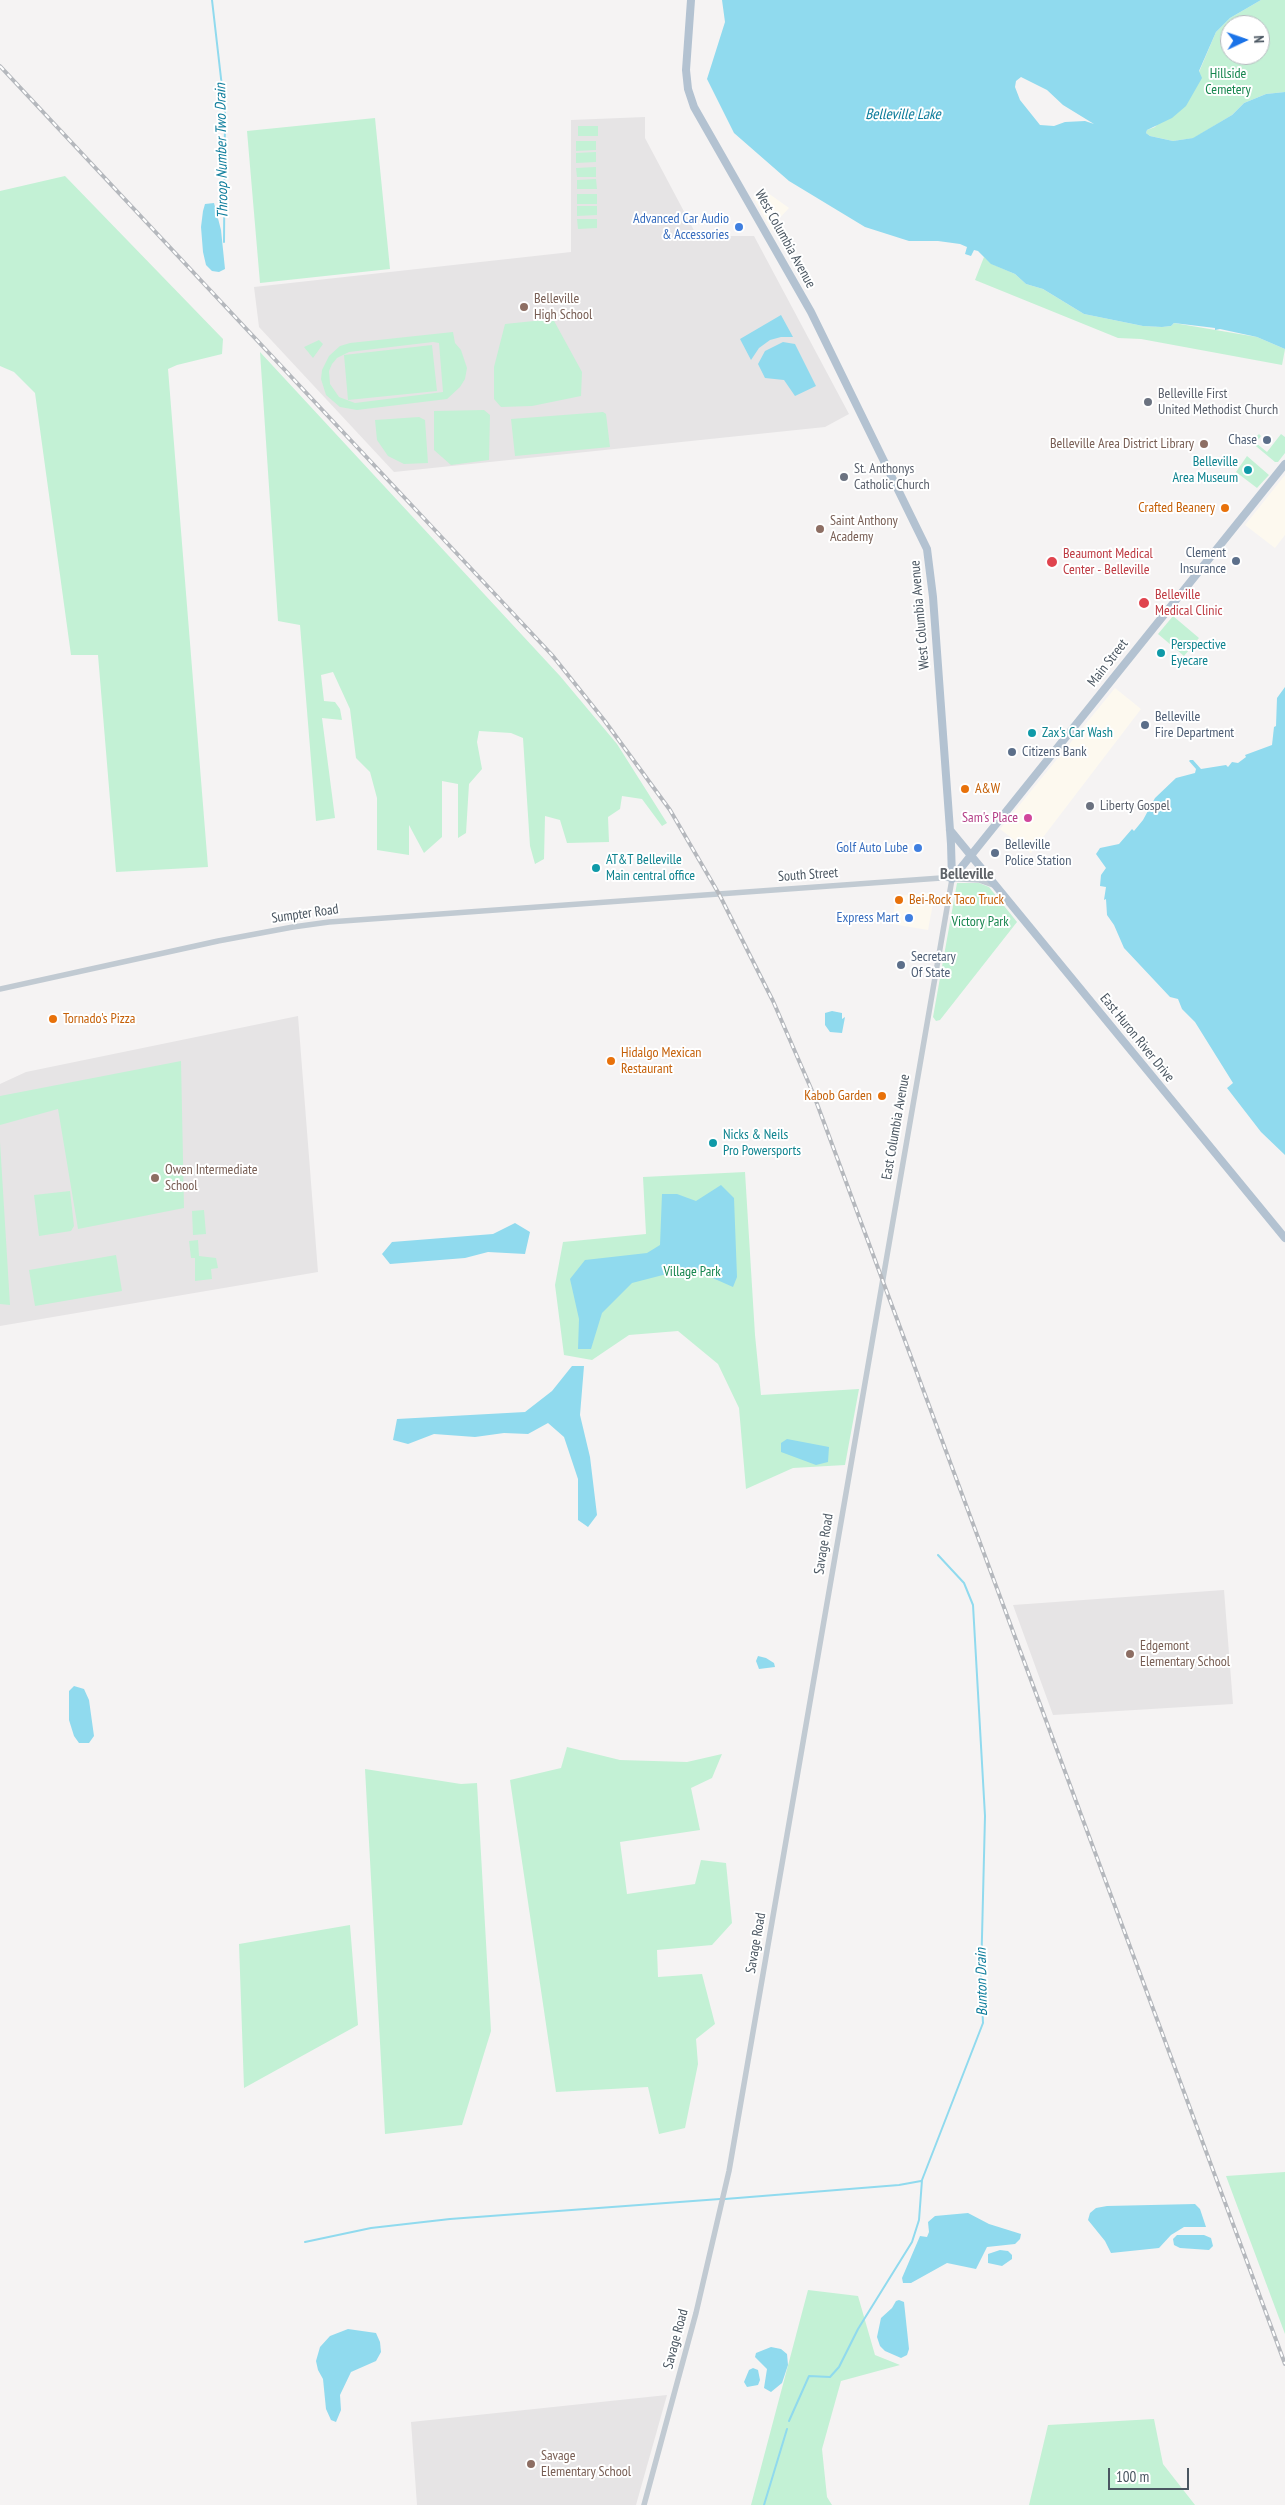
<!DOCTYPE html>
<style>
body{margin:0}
#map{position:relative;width:1285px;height:2505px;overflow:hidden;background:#f5f3f3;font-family:"PT Sans Narrow",sans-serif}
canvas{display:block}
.north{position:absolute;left:1220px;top:15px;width:50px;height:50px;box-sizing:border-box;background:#fff;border:1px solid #b7bbc0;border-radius:50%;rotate:87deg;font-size:14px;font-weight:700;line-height:20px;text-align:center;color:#4a5661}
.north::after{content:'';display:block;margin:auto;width:18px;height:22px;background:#1a73e8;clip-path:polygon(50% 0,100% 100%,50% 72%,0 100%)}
.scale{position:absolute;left:1108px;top:2468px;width:81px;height:22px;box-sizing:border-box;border:2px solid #4a5661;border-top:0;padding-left:6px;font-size:15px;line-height:18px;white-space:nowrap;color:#4a5661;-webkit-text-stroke:4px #fff;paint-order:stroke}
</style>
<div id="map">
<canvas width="1285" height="2505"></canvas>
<div class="north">N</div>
<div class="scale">100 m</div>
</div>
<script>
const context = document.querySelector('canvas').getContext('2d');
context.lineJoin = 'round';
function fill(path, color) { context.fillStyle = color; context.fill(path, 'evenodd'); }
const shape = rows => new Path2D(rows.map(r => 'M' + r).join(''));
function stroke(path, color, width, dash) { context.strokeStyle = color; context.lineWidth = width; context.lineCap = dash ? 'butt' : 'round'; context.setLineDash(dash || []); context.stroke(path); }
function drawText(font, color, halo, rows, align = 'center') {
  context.font = font + ' "PT Sans Narrow",sans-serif'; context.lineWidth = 4; context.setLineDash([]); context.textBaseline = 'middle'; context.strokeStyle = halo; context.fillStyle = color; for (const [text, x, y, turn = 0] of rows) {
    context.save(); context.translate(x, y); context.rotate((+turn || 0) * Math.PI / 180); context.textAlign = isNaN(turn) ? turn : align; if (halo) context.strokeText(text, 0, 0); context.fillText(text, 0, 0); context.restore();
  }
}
fill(shape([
 [761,188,789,208,774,224,775,227,772,231,753,197],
 [1285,475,1285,535,1275,548,1245,525],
 [1115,688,1141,709,1031,853,1000,829],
 [929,893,934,898,928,930,892,924,896,896]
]), '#fdf9ef');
fill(shape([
 [645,117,645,138,697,236,754,236,849,414,825,427,394,472,259,327,254,287,571,252,571,120],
 [298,1016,318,1272,0,1326,0,1084,26,1072],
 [1224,1590,1233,1704,1053,1715,1013,1605],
 [667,2395,636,2505,417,2505,411,2422]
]), '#e6e4e5');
fill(shape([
 [1261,0,1285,0,1285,92,1266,94,1244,103,1232,115,1194,138,1173,141,1150,136,1146,133,1147,130,1155,127,1199,72,1216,32,1230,18],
 [1230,25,1260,25,1260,55,1230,55],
 [375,118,390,269,260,283,247,131],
 [578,126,598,126,598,136,578,136],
 [576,141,596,141,596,150,576,151],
 [596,152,596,162,576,163,576,153],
 [596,167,596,177,577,177,576,168],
 [65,176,223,339,222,354,177,365,168,369,208,867,116,872,98,655,71,655,35,393,14,372,0,366,0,191],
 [596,179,597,189,577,189,577,180],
 [577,194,597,194,597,204,577,204],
 [577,206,597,206,597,215,577,216],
 [577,219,597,219,597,228,578,229],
 [984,257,992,264,1015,274,1026,284,1043,289,1084,314,1143,326,1162,327,1171,326,1174,323,1257,337,1285,349,1282,365,1141,339,1118,338,975,280],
 [553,319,582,372,581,396,532,406,501,407,494,399,494,367,505,324],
 [453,332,455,343,461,350,467,368,465,379,460,387,447,399,357,410,340,407,326,395,321,379,322,370,329,356,340,346,350,343],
 [433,342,439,343,443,392,355,403,339,397,330,384,329,371,332,364,337,358,349,352],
 [319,340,323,344,313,358,304,347],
 [432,345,437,391,348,400,344,355],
 [260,352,560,676,617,744,667,823,662,826,642,799,622,796,620,809,608,817,609,842,567,843,560,820,545,816,544,859,535,864,530,846,523,738,511,733,479,731,477,742,482,769,469,784,466,833,458,838,458,784,442,781,442,837,424,853,409,825,409,855,377,850,377,798,370,772,356,758,350,709,333,672,321,675,324,701,335,702,340,709,342,720,322,718,335,818,316,821,300,625,278,621],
 [484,410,490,415,489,460,451,465,434,450,434,411],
 [603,412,606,414,610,447,515,456,511,419],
 [419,417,425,420,428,463,404,464,388,456,377,440,375,420],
 [1259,434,1261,436,1256,443,1267,452,1281,434,1285,437,1285,453,1278,462,1275,462,1251,442],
 [1247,456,1269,475,1257,488,1236,472],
 [1173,616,1199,638,1184,656,1158,634],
 [957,883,979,883,989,887,1017,922,940,1020,936,1021,933,1017],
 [181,1061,184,1208,78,1229,58,1109,0,1125,0,1096],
 [0,1142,10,1305,0,1304],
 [745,1172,755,1335,761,1395,859,1389,845,1465,793,1468,746,1489,739,1408,718,1364,678,1331,629,1335,592,1360,564,1355,555,1285,563,1242,646,1234,643,1177],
 [70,1191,74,1226,71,1231,39,1236,34,1195],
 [204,1210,206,1234,193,1235,192,1211],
 [198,1240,199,1256,216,1258,218,1268,211,1269,212,1279,195,1281,195,1258,191,1258,189,1241],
 [116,1255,122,1291,35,1306,29,1270],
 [567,1747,620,1760,687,1762,722,1754,712,1778,691,1788,700,1830,620,1842,627,1894,695,1884,701,1860,726,1863,732,1923,712,1945,657,1950,658,1977,702,1974,715,2024,696,2039,698,2064,685,2128,659,2134,648,2087,556,2092,510,1780,561,1768],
 [365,1769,461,1784,477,1783,491,2031,462,2125,385,2134],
 [350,1925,358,2025,244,2088,239,1944],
 [1285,2172,1285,2334,1226,2176],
 [808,2290,858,2296,875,2355,900,2365,841,2381,822,2449,827,2497,832,2505,751,2505],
 [1154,2419,1163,2464,1195,2505,1029,2505,1048,2425]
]), '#c3f1d5');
fill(shape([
 [722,0,1261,0,1230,18,1216,32,1199,71,1202,78,1186,106,1172,118,1147,130,1146,133,1150,136,1173,141,1193,138,1232,115,1244,103,1266,94,1285,92,1285,349,1257,337,1220,329,1215,330,1215,328,1174,323,1171,326,1162,327,1143,326,1084,314,1043,289,1026,284,1015,274,991,264,978,251,974,250,971,256,965,254,967,247,960,244,938,241,909,241,865,227,789,181,734,133,707,79,725,22],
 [1021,77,1047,90,1063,105,1094,124,1085,121,1065,122,1054,126,1040,125,1020,100,1015,87,1016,81],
 [214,203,221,230,225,269,219,272,212,271,206,265,203,252,201,227,203,211,205,204],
 [781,315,793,337,781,337,770,340,759,348,751,360,740,339],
 [783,342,795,344,816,386,795,396,784,380,765,378,758,364,765,351],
 [1285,687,1285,1155,1261,1132,1227,1088,1233,1083,1195,1022,1182,1009,1178,999,1170,997,1124,948,1114,925,1107,915,1106,899,1104,900,1106,887,1100,886,1101,875,1106,868,1096,854,1100,848,1119,844,1132,829,1134,831,1143,820,1155,798,1176,778,1195,773,1196,769,1189,761,1190,760,1193,760,1201,769,1226,765,1228,767,1232,762,1238,763,1246,757,1245,755,1272,745,1274,727,1276,726,1277,698],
 [832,1011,842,1013,842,1019,845,1017,842,1033,830,1032,825,1025,825,1013],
 [721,1185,734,1198,737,1277,733,1287,690,1268,632,1283,602,1313,591,1349,578,1349,579,1319,570,1279,585,1260,647,1253,660,1245,662,1194,677,1194,696,1201],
 [515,1223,530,1232,525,1254,488,1252,465,1258,390,1264,382,1254,392,1242,493,1234],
 [572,1366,584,1366,580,1415,590,1457,597,1515,588,1527,578,1520,578,1479,564,1437,548,1423,528,1434,504,1433,475,1437,434,1434,408,1444,393,1440,397,1419,525,1412,552,1391],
 [787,1439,829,1447,828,1462,816,1465,781,1452,781,1443],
 [758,1656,766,1658,774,1663,775,1667,759,1669,756,1661],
 [74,1686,84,1689,89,1700,94,1736,89,1743,79,1743,74,1736,69,1720,69,1691],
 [1195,2204,1200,2209,1206,2227,1184,2227,1171,2235,1159,2248,1111,2253,1105,2241,1088,2220,1090,2213,1096,2208,1107,2206],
 [968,2213,989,2224,1021,2234,1020,2239,1015,2244,987,2247,976,2269,947,2263,911,2283,903,2283,902,2278,920,2236,927,2237,929,2232,928,2222,935,2216],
 [1177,2235,1204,2235,1211,2238,1213,2246,1209,2250,1180,2248,1174,2245,1173,2239],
 [1000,2250,1008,2251,1012,2255,1012,2259,1002,2266,988,2263,988,2254],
 [899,2300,904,2302,909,2349,907,2355,901,2358,885,2351,880,2346,877,2337,881,2318,892,2308,896,2301],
 [348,2329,376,2333,380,2342,381,2352,376,2361,351,2372,340,2395,341,2410,336,2422,331,2420,326,2409,323,2379,318,2370,316,2361,320,2347,330,2336],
 [771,2347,781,2349,787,2354,788,2365,782,2383,771,2392,764,2388,767,2369,755,2357,756,2353],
 [753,2368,758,2370,760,2380,758,2385,747,2387,744,2382,749,2370]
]), '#90daee');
stroke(shape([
 [212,0,225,113,224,242],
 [725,2199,899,2185,921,2181],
 [305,2242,371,2228,450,2219,720,2199],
 [789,2421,809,2376,830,2377,839,2367,858,2329,912,2242,919,2220,922,2180,983,2023,981,1977,985,1816,973,1605,964,1583,938,1555],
 [764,2505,787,2429]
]), '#90daee', 2);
stroke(shape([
 [0,989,218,941,293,927,329,922,941,878,979,880,996,886],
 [644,2505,696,2313,729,2171,952,879]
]), '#c1cad2', 5.5);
stroke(shape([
 [691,0,686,70,688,89,694,107,811,312,927,549,933,597,951,844,952,879],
 [950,830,1285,1238],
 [952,879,1285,464]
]), '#b3c2d1', 8);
const rail = shape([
 [0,66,552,655,604,720,670,810,719,894,773,1001,813,1093,1285,2364]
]);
stroke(rail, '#b5b8bd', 4);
stroke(rail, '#fff', 2, [5.5]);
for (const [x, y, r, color] of [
 [739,227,5,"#3f7fe0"],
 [524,307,5,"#8d6e63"],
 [1148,402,5,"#6b7280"],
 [1267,440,5,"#5c6f8a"],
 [1204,444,5,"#8d6e63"],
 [1248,470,5,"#0f9aa8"],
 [844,477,5,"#6b7280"],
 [1225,508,5,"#e8710a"],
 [820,529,5,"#8d6e63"],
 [1236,561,5,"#5c6f8a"],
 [1052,562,6,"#e0444e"],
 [1144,603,6,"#e0444e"],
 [1161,653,5,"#0f9aa8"],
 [1145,725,5,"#5c6f8a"],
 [1032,733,5,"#0f9aa8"],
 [1012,752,5,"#5c6f8a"],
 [965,789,5,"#e8710a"],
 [1090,806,5,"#6b7280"],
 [1028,818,5,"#d1479c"],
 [918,848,5,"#3f7fe0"],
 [995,853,5,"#5c6f8a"],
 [596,868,5,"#0f9aa8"],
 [899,900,5,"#e8710a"],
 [909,918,5,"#3f7fe0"],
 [901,965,5,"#5c6f8a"],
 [53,1019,5,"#e8710a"],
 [611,1061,5,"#e8710a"],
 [882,1096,5,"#e8710a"],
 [713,1143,5,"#0f9aa8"],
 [155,1178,5,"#8d6e63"],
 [1130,1654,5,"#8d6e63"],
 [531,2464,5,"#8d6e63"]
]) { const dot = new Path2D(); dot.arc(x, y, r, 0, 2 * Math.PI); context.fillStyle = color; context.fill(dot); stroke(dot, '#fff', 2); }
drawText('14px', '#17864f', '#fff', [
 ["Hillside",1228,74],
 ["Cemetery",1228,90],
 ["Victory Park",980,922],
 ["Village Park",692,1272]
]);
drawText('14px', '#366cbe', '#fff', [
 ["Advanced Car Audio",729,219],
 ["& Accessories",729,235],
 ["Golf Auto Lube",908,848],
 ["Express Mart",899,918]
], 'right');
drawText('14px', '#4a5661', '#fff', [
 ["West Columbia Avenue",785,239,61],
 ["West Columbia Avenue",920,615,-95],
 ["Main Street",1108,663,-52],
 ["South Street",808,875,-4],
 ["Sumpter Road",305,914,-8],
 ["East Huron River Drive",1137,1038,51],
 ["East Columbia Avenue",896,1127,-80],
 ["Savage Road",824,1544,-81],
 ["Savage Road",756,1943,-80],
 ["Savage Road",676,2339,-75]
]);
drawText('14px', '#785e54', '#fff', [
 ["Belleville",534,299],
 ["High School",534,315],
 ["Belleville Area District Library",1194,444,"right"],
 ["Saint Anthony",830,521],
 ["Academy",830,537],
 ["Owen Intermediate",165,1170],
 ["School",165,1186],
 ["Edgemont",1140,1646],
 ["Elementary School",1140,1662],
 ["Savage",541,2456],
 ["Elementary School",541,2472]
], 'left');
drawText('14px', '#5b616d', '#fff', [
 ["Belleville First",1158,394],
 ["United Methodist Church",1158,410],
 ["St. Anthonys",854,469],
 ["Catholic Church",854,485],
 ["Liberty Gospel",1100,806]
], 'left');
drawText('14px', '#4e5e75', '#fff', [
 ["Chase",1257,440,"right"],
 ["Clement",1226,553,"right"],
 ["Insurance",1226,569,"right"],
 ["Belleville",1155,717],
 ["Fire Department",1155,733],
 ["Citizens Bank",1022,752],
 ["Belleville",1005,845],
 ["Police Station",1005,861],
 ["Secretary",911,957],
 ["Of State",911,973]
], 'left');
drawText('14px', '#0d838f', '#fff', [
 ["Belleville",1238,462,"right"],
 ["Area Museum",1238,478,"right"],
 ["Perspective",1171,645],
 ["Eyecare",1171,661],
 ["Zax's Car Wash",1042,733],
 ["AT&T Belleville",606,860],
 ["Main central office",606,876],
 ["Nicks & Neils",723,1135],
 ["Pro Powersports",723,1151]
], 'left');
drawText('14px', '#c56008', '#fff', [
 ["Crafted Beanery",1215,508,"right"],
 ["A&W",975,789],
 ["Bei-Rock Taco Truck",909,900],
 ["Tornado's Pizza",63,1019],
 ["Hidalgo Mexican",621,1053],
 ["Restaurant",621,1069],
 ["Kabob Garden",872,1096,"right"]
], 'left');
drawText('14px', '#be3a42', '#fff', [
 ["Beaumont Medical",1063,554],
 ["Center - Belleville",1063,570],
 ["Belleville",1155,595],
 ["Medical Clinic",1155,611]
], 'left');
drawText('14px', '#b23c85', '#fff', [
 ["Sam's Place",1018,818]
], 'right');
drawText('italic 15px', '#0c7c9b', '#fff', [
 ["Belleville Lake",903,115],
 ["Throop Number Two Drain",222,151,-91],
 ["Bunton Drain",982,1982,-91]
]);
drawText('bold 16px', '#5f6368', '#fff', [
 ["Belleville",967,874]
]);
</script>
